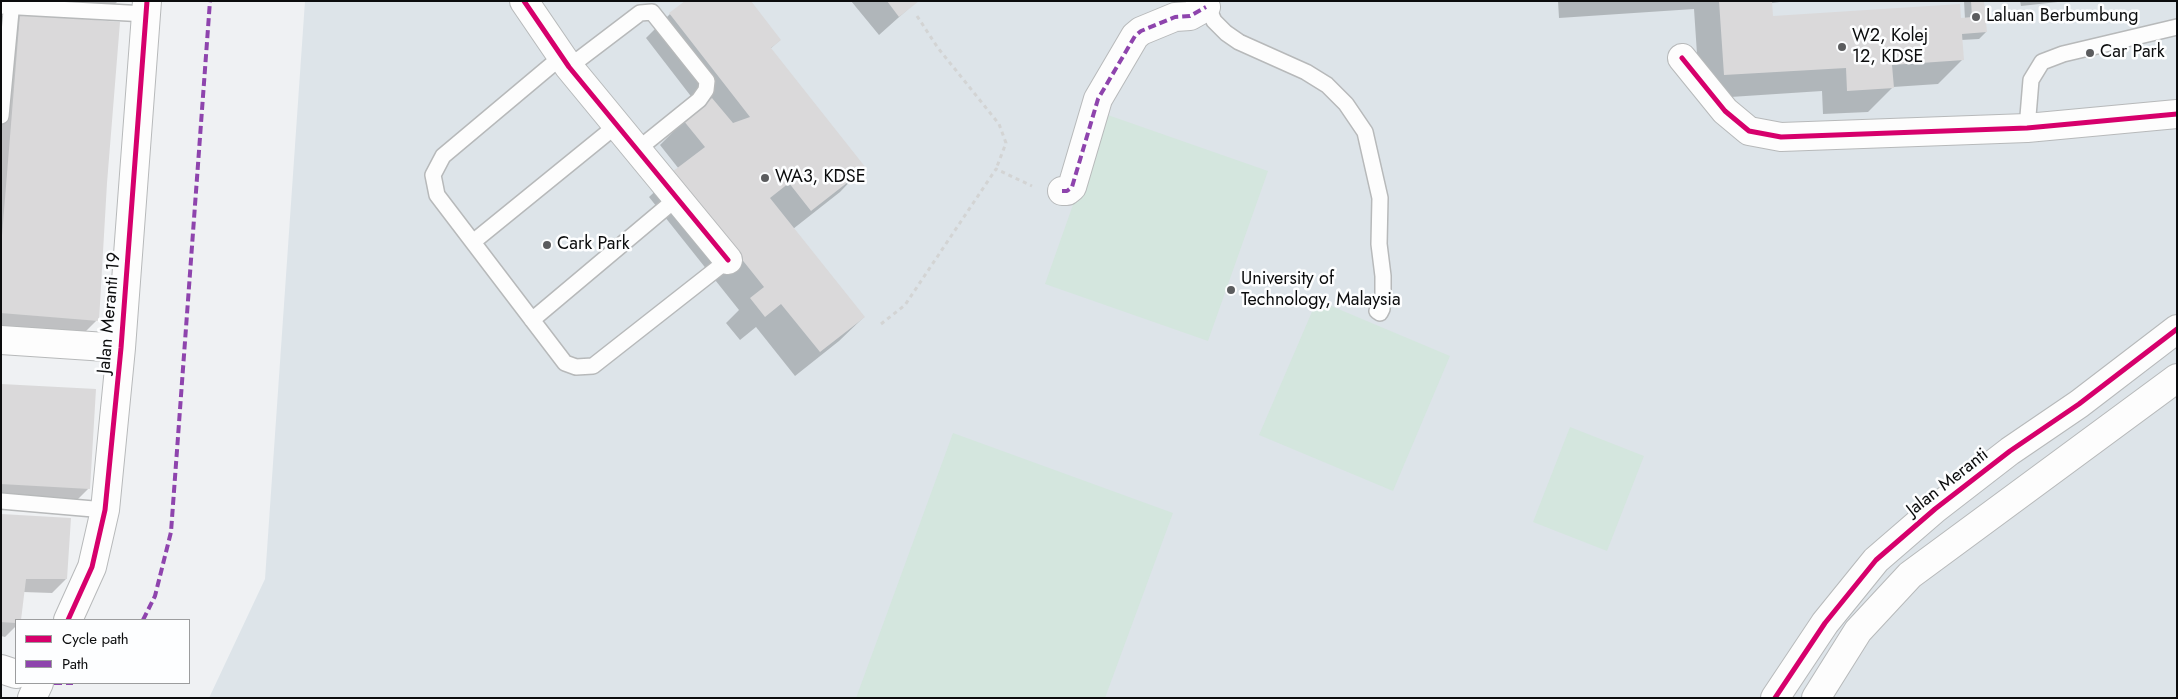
<!DOCTYPE html>
<style>
body{margin:0}
#map{position:relative;width:2178px;height:699px;overflow:hidden;background:#eff1f3;font-family:Jost,sans-serif}
canvas{display:block}
.frame{position:absolute;inset:0;border:2px solid #0b0c0d;pointer-events:none}
.legend{position:absolute;left:15px;top:619px;width:175px;height:65px;box-sizing:border-box;background:#fdfeff;border:1px solid #9c9d9e;margin:0;padding:6px 9px;list-style:none;font-size:15px;color:#0b0c0d}
.legend li{display:flex;align-items:center;gap:10px;height:25px}
.legend b{width:25px;border:1px solid #9c9d9e}
</style>
<div id="map">
<canvas width="2178" height="699"></canvas>
<div class="frame"></div>
<ul class="legend">
<li><b style="height:6px;background:#d6006c"></b>Cycle path</li>
<li><b style="height:6px;background:#8e44ad"></b>Path</li>
</ul>
</div>
<script>
const context = document.querySelector('canvas').getContext('2d');
context.lineJoin = 'round';
function fill(path, color) { context.fillStyle = color; context.fill(path, 'evenodd'); }
const shape = rows => new Path2D(rows.map(r => 'M' + r).join(''));
function stroke(path, color, width, dash) { context.strokeStyle = color; context.lineWidth = width; context.lineCap = dash ? 'butt' : 'round'; context.setLineDash(dash || []); context.stroke(path); }
function drawText(font, color, halo, rows, align = 'center') {
  context.font = font + ' Jost,sans-serif'; context.lineWidth = 5; context.setLineDash([]); context.textBaseline = 'middle'; context.strokeStyle = halo; context.fillStyle = color; for (const [text, x, y, turn = 0] of rows) {
    context.save(); context.translate(x, y); context.rotate((+turn || 0) * Math.PI / 180); context.textAlign = isNaN(turn) ? turn : align; if (halo) context.strokeText(text, 0, 0); context.fillText(text, 0, 0); context.restore();
  }
}
fill(shape([
 [305,1,2177,1,2177,698,209,698,265,579]
]), '#dde4e9');
fill(shape([
 [1105,114,1268,171,1208,341,1045,284],
 [1317,300,1450,356,1393,491,1259,435],
 [1570,427,1644,456,1607,551,1533,522],
 [953,433,1173,513,1105,698,856,698]
]), '#d4e6de');
fill(shape([
 [7,1,118,1,106,13],
 [851,1,917,1,879,35],
 [1558,1,1789,1,1771,3,1771,17,1960,21,1965,19,1964,1,1983,1,1986,32,1979,39,1961,40,1962,60,1938,84,1893,87,1868,112,1823,114,1822,91,1700,99,1694,9,1559,18],
 [2020,1,2067,1,2021,6],
 [670,14,780,40,770,49,864,167,840,192,793,229,864,317,839,341,795,376,756,327,740,340,726,323,739,310,649,197,679,169,660,145,684,121,700,108,646,38],
 [20,15,106,183,97,320,83,334,1,327,1,91,6,29],
 [1,385,89,488,75,502,1,498],
 [1,514,66,579,52,593,23,592,20,620,16,620,16,626,5,637,1,636]
]), '#0003');
fill(shape([
 [685,1,751,1,781,40,771,48,866,168,811,211,789,183,770,198,865,317,820,352,781,304,765,317,750,298,764,287,672,172,705,147,683,120,712,98,733,123,750,117,669,13],
 [887,1,919,1,899,17],
 [1719,1,1772,1,1773,16,1960,4,1961,18,1972,17,1971,1,1984,1,1987,32,1962,34,1964,60,1892,65,1894,88,1847,91,1846,68,1724,75],
 [20,14,120,22,107,183,99,321,1,313,1,248],
 [1,384,96,389,90,489,1,484],
 [1,514,71,518,67,579,26,579,21,620,16,620,16,623,1,622]
]), '#dad9da');
const lane = shape([
 [1205,1,1214,21,1226,33,1239,42,1306,72,1327,85,1346,104,1365,132,1380,198,1379,244,1383,276,1383,297,1382,309,1380,313,1377,311],
 [1,6,146,14],
 [561,57,443,156,433,175,437,195,565,363,576,367,593,366,728,260],
 [569,67,640,13,652,12,707,81,706,90,699,100,637,150],
 [1,116,12,1],
 [2027,128,2031,80,2042,62,2063,54,2177,27],
 [473,242,617,125],
 [532,320,676,199],
 [1,501,105,510]
]);
const street = shape([
 [524,1,569,67,728,260],
 [1682,58,1725,111,1749,131,1781,137,2027,128,2177,114],
 [1062,191,1067,191,1072,187,1098,99,1135,36,1141,31,1175,17,1190,16,1206,7],
 [1,340,121,348],
 [68,620,92,567,105,510,121,348,147,1],
 [1,669,16,674],
 [32,698,39,683]
]);
const secondary = shape([
 [1775,698,1825,623,1876,560,1935,509,2010,451,2079,404,2177,329],
 [1816,698,1858,631,1910,575,2177,378]
]);
stroke(lane, '#b7b9ba', 18);
stroke(street, '#b7b9ba', 30);
stroke(secondary, '#b7b9ba', 30);
stroke(shape([
 [917,16,938,48,999,124,1006,143,996,169],
 [881,324,905,305,996,169,1032,186]
]), '#d3d4d4', 3, [4, 4]);
stroke(lane, '#fdfdfd', 15);
stroke(street, '#fdfdfd', 28);
stroke(secondary, '#fdfdfd', 28);
stroke(shape([
 [1062,191,1067,191,1072,187,1098,99,1135,36,1141,31,1175,17,1190,16,1206,7],
 [143,620,155,596,171,532,210,1],
 [54,683,73,683]
]), '#8e44ad', 4, [8, 4]);
stroke(shape([
 [524,1,569,67,728,260],
 [1682,58,1725,111,1749,131,1781,137,2027,128,2177,114],
 [68,620,92,567,105,510,121,348,147,1],
 [1775,698,1825,623,1876,560,1935,509,2010,451,2079,404,2177,329]
]), '#d6006c', 5);
for (const [x, y, r, color] of [
 [1976,17,5,"#5b5c5e"],
 [1842,47,5,"#5b5c5e"],
 [2090,53,5,"#5b5c5e"],
 [765,178,5,"#5b5c5e"],
 [547,245,5,"#5b5c5e"],
 [1231,290,5,"#5b5c5e"]
]) { const dot = new Path2D(); dot.arc(x, y, r, 0, 2 * Math.PI); context.fillStyle = color; context.fill(dot); stroke(dot, '#fdfeff', 2); }
drawText('18px', '#0b0c0d', '#fdfeff', [
 ["Laluan Berbumbung",1986,17],
 ["W2, Kolej",1852,37],
 ["12, KDSE",1852,58],
 ["Car Park",2100,53],
 ["WA3, KDSE",775,178],
 ["Cark Park",557,245],
 ["University of",1241,280],
 ["Technology, Malaysia",1241,301]
], 'left');
drawText('18px', '#0b0c0d', '#fdfeff', [
 ["Jalan Meranti 19",110,313,-85],
 ["Jalan Meranti",1948,483,-38]
]);
</script>
